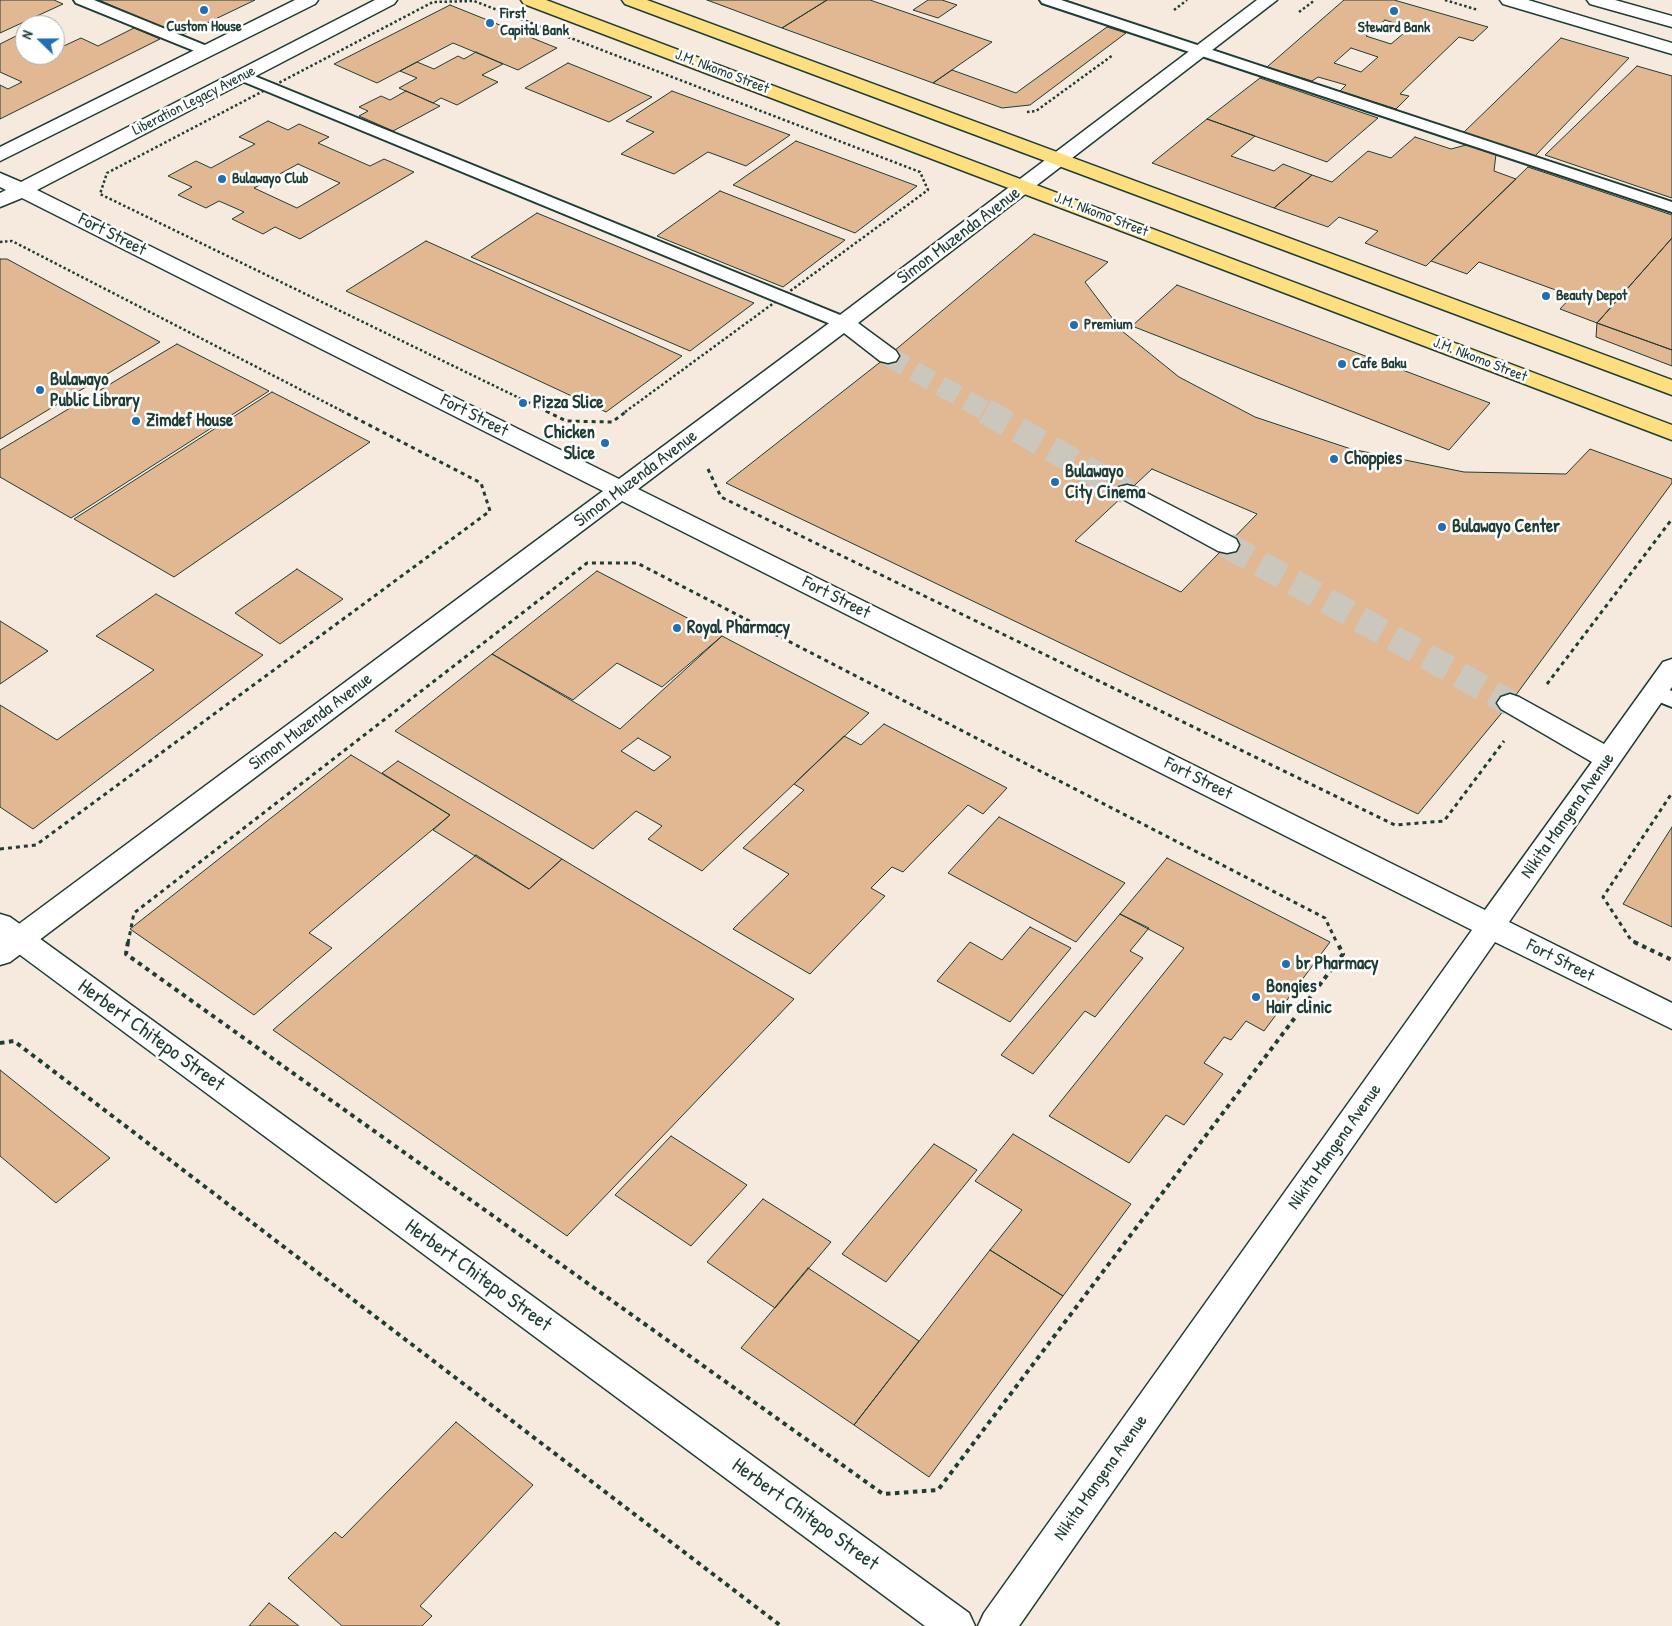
<!DOCTYPE html>
<style>
body{margin:0}
#map{position:relative;width:1672px;height:1626px;overflow:hidden;background:#f6eadf;font-family:"Patrick Hand",sans-serif}
canvas{display:block}
.north{position:absolute;left:15px;top:15px;width:50px;height:50px;box-sizing:border-box;background:#fff;border:1px solid #a5b1ae;border-radius:50%;rotate:292deg;font-size:14px;font-weight:700;line-height:20px;text-align:center;color:#1f3d34}
.north::after{content:'';display:block;margin:auto;width:18px;height:22px;background:#1f6fb2;clip-path:polygon(50% 0,100% 100%,50% 72%,0 100%)}
</style>
<div id="map">
<canvas width="1672" height="1626"></canvas>
<div class="north">N</div>
</div>
<script>
const context = document.querySelector('canvas').getContext('2d');
context.lineJoin = 'round';
function fill(path, color) { context.fillStyle = color; context.fill(path, 'evenodd'); }
const shape = rows => new Path2D(rows.map(r => 'M' + r).join(''));
function stroke(path, color, width, dash) { context.strokeStyle = color; context.lineWidth = width; context.lineCap = dash ? 'butt' : 'round'; context.setLineDash(dash || []); context.stroke(path); }
function drawText(font, color, halo, rows, align = 'center') {
  context.font = font + ' "Patrick Hand",sans-serif'; context.lineWidth = 5; context.setLineDash([]); context.textBaseline = 'middle'; context.strokeStyle = halo; context.fillStyle = color; for (const [text, x, y, turn = 0] of rows) {
    context.save(); context.translate(x, y); context.rotate((+turn || 0) * Math.PI / 180); context.textAlign = isNaN(turn) ? turn : align; if (halo) context.strokeText(text, 0, 0); context.fillText(text, 0, 0); context.restore();
  }
}
const building = shape([
 [0,0,54,0,63,4,0,33,0,0],
 [99,0,255,0,180,36,99,0],
 [707,0,827,0,782,28,707,0],
 [827,0,870,0,992,42,933,83,782,28,827,0],
 [928,0,942,0,957,5,938,18,913,10,928,0],
 [1344,0,1394,0,1488,27,1473,41,1459,37,1400,94,1409,96,1396,109,1340,91,1346,85,1318,77,1312,81,1267,67,1344,0],
 [1385,20,1410,28,1391,44,1366,36,1385,20],
 [1351,48,1378,57,1361,72,1334,63,1351,48],
 [450,5,557,48,518,70,453,43,377,83,334,64,450,5],
 [1107,27,1126,33,1030,105,1002,108,933,83,952,70,1016,93,1107,27],
 [134,28,160,39,0,119,0,85,8,89,22,82,0,72,0,44,20,34,25,37,25,55,55,55,55,50,81,38,98,46,134,28],
 [1561,38,1629,58,1534,157,1462,134,1561,38],
 [476,52,503,64,482,75,498,82,457,105,441,98,433,103,399,88,417,78,400,71,417,62,434,69,458,56,464,59,476,52],
 [568,63,652,97,609,122,525,88,568,63],
 [1637,66,1672,76,1672,198,1545,155,1637,66],
 [1260,78,1378,118,1327,162,1207,119,1260,78],
 [406,91,440,106,393,131,359,116,368,111,359,107,381,96,390,100,406,91],
 [672,91,790,135,746,166,708,152,674,174,621,154,654,132,626,121,672,91],
 [1207,119,1255,136,1231,156,1274,171,1283,164,1312,175,1274,208,1152,163,1207,119],
 [268,121,288,130,299,124,329,137,318,143,370,166,384,159,414,172,300,239,275,227,263,234,232,219,244,212,219,201,206,208,178,195,192,187,168,176,196,161,211,168,255,144,239,137,268,121],
 [298,164,340,183,297,208,254,188,298,164],
 [1415,137,1451,149,1466,145,1496,154,1494,171,1516,179,1426,266,1365,243,1378,231,1339,217,1328,227,1274,208,1312,175,1332,182,1368,151,1391,158,1415,137],
 [796,141,917,186,855,233,733,185,796,141],
 [1528,167,1672,215,1672,238,1597,323,1560,309,1572,296,1479,262,1467,274,1431,261,1528,167],
 [720,191,845,240,783,287,657,236,720,191],
 [537,213,754,303,690,351,471,257,537,213],
 [1034,234,1108,262,1085,282,1122,331,1179,377,1255,417,1351,449,1464,472,1566,474,1590,449,1672,479,1672,483,1510,703,1418,814,726,483,888,356,1034,234],
 [1152,469,1257,514,1181,592,1075,541,1152,469],
 [1672,238,1672,350,1597,323,1672,238],
 [426,241,682,356,606,412,346,291,426,241],
 [0,259,7,259,160,342,0,439,0,259],
 [1177,285,1490,403,1449,450,1132,326,1177,285],
 [1597,323,1672,350,1672,366,1596,337,1597,323],
 [177,344,269,391,71,518,0,477,0,450,177,344],
 [272,392,370,442,174,577,74,519,272,392],
 [297,569,343,599,280,644,235,613,297,569],
 [597,571,722,636,662,687,617,663,573,700,492,654,597,571],
 [156,594,263,655,33,829,0,807,0,705,57,740,154,670,96,636,156,594],
 [0,621,48,651,0,684,0,621],
 [722,636,869,713,702,871,648,839,662,826,636,811,593,849,395,731,492,654,620,729,722,636],
 [638,738,671,757,654,771,621,751,638,738],
 [884,724,1007,788,983,814,968,805,903,872,892,867,871,888,885,896,810,974,733,929,789,874,743,848,804,790,794,784,844,736,861,745,884,724],
 [351,755,450,815,309,933,332,948,254,1015,130,929,351,755],
 [398,761,562,859,529,889,433,830,450,815,382,773,398,761],
 [999,817,1125,883,1076,942,948,873,999,817],
 [1672,827,1672,927,1623,904,1672,827],
 [476,855,529,889,562,859,794,999,567,1236,273,1030,476,855],
 [1167,858,1330,942,1264,1031,1246,1021,1231,1040,1224,1037,1204,1063,1223,1074,1184,1125,1166,1115,1129,1163,1049,1116,1184,948,1120,914,1167,858],
 [1120,914,1149,928,1130,951,1143,958,1095,1017,1085,1011,1033,1074,1001,1055,1120,914],
 [1030,927,1071,948,1010,1022,937,981,970,942,1002,960,1030,927],
 [0,1070,110,1158,56,1203,0,1156,0,1070],
 [1013,1134,1131,1204,1063,1296,990,1250,1022,1210,975,1181,1013,1134],
 [671,1136,747,1185,691,1246,615,1195,671,1136],
 [934,1144,977,1170,886,1282,842,1254,934,1144],
 [763,1199,831,1242,775,1308,707,1262,763,1199],
 [990,1250,1063,1296,929,1477,854,1425,990,1250],
 [808,1268,919,1341,854,1425,741,1348,808,1268],
 [456,1422,533,1485,420,1606,432,1616,422,1626,342,1626,288,1578,335,1532,342,1538,456,1422],
 [269,1603,299,1626,249,1626,269,1603]
]);
fill(building, '#e2b893');
stroke(building, '#1f3d34', 1);
stroke(shape([
 [888,356,987,412]
]), '#cbc7bd', 20, [20, 10]);
stroke(shape([
 [985,411,1127,492],
 [1227,545,1510,703]
]), '#cbc7bd', 26, [26, 12]);
const lane = shape([
 [74,0,94,0,212,48,214,51,212,54,202,54,76,3,74,0],
 [1040,0,1061,0,1672,202,1672,212,1042,3,1040,0],
 [242,71,850,319,853,323,850,327,844,328,838,327,237,79,234,76,237,73,242,71],
 [1655,685,1672,691,1672,707,1647,697,1644,692,1647,687,1655,685]
]);
const street = shape([
 [295,0,318,0,315,4,0,161,0,147,295,0],
 [375,0,397,0,394,4,37,190,619,479,836,318,1257,0,1277,0,858,323,896,351,899,356,896,361,888,363,880,361,844,333,638,489,1485,910,1592,762,1501,709,1497,703,1501,697,1510,694,1519,697,1604,744,1663,662,1672,659,1672,687,1509,922,1672,1003,1672,1029,1495,942,1019,1626,978,1626,984,1613,1472,930,622,501,10,962,0,965,0,938,603,491,22,198,0,207,0,193,6,190,0,187,0,173,21,182,375,0],
 [1500,0,1528,0,1672,43,1672,54,1503,4,1500,0],
 [1587,0,1615,0,1672,16,1672,27,1590,4,1587,0],
 [1127,485,1135,487,1236,539,1239,545,1236,551,1227,553,1218,551,1119,497,1115,492,1119,487,1127,485]
]);
const secondary = shape([
 [0,914,10,917,969,1613,975,1626,925,1626,0,940,0,914]
]);
const highway = shape([
 [521,0,546,0,1672,425,1672,440,524,4,521,0],
 [622,0,647,0,1672,380,1672,395,625,4,622,0]
]);
stroke(lane, '#1f3d34', 4);
stroke(street, '#1f3d34', 3);
stroke(secondary, '#1f3d34', 3);
stroke(highway, '#1f3d34', 3);
stroke(shape([
 [1445,0,1478,10],
 [1174,10,1187,0],
 [1299,12,1315,0],
 [1027,112,1036,111,1113,55],
 [0,242,12,241,344,412],
 [548,412,100,194,107,173,433,2,474,1,920,172,928,190,625,412]
]), '#1f3d34', 2.5, [2.5, 2.5]);
stroke(shape([
 [546,411,566,421,612,422,627,411],
 [708,469,721,497,1395,825,1444,821,1504,741],
 [1547,684,1672,519],
 [0,849,36,845,490,511,481,483,342,411],
 [128,943,134,913,587,563,637,563,1325,918,1337,943],
 [1637,943,1631,940,1603,897,1672,793]
]), '#1f3d34', 3, [4, 4]);
stroke(shape([
 [128,942,126,954,883,1494,938,1490,1343,954,1337,942],
 [1634,942,1672,960],
 [0,1043,14,1041,781,1626]
]), '#1f3d34', 4, [4.5, 4.5]);
fill(lane, '#fff');
fill(street, '#fff');
fill(secondary, '#fff');
fill(highway, '#fedf80');
for (const [x, y, r, color] of [
 [204,10,5,"#1f6fb2"],
 [1394,11,5,"#1f6fb2"],
 [490,23,5,"#1f6fb2"],
 [222,179,5,"#1f6fb2"],
 [1546,296,5,"#1f6fb2"],
 [1074,325,5,"#1f6fb2"],
 [1342,364,5,"#1f6fb2"],
 [40,390,5,"#1f6fb2"],
 [523,403,5,"#1f6fb2"],
 [136,421,5,"#1f6fb2"],
 [605,443,5,"#1f6fb2"],
 [1334,459,5,"#1f6fb2"],
 [1055,482,5,"#1f6fb2"],
 [1442,527,5,"#1f6fb2"],
 [677,628,5,"#1f6fb2"],
 [1286,964,5,"#1f6fb2"],
 [1256,997,5,"#1f6fb2"]
]) { const dot = new Path2D(); dot.arc(x, y, r, 0, 2 * Math.PI); context.fillStyle = color; context.fill(dot); stroke(dot, '#fff', 2); }
drawText('bold 15px', '#1f3d34', '#fff', [
 ["First",500,14],
 ["Capital Bank",500,31],
 ["Custom House",204,27,"center"],
 ["Steward Bank",1394,28,"center"],
 ["Bulawayo Club",232,179],
 ["Beauty Depot",1556,296],
 ["Premium",1084,325],
 ["Cafe Baku",1352,364]
], 'left');
drawText('15px', '#1f3d34', '#fff', [
 ["J.M. Nkomo Street",722,72,21],
 ["Liberation Legacy Avenue",194,101,-27],
 ["J.M. Nkomo Street",1101,215,21],
 ["J.M. Nkomo Street",1480,360,21]
]);
drawText('18px', '#1f3d34', '#fff', [
 ["Fort Street",112,235,27],
 ["Simon Muzenda Avenue",959,236,-37],
 ["Fort Street",474,416,27],
 ["Simon Muzenda Avenue",636,479,-37],
 ["Fort Street",836,598,27],
 ["Simon Muzenda Avenue",311,722,-37],
 ["Fort Street",1198,779,27],
 ["Nikita Mangena Avenue",1568,816,-55],
 ["Fort Street",1560,961,27],
 ["Nikita Mangena Avenue",1335,1147,-55],
 ["Nikita Mangena Avenue",1101,1478,-55]
]);
drawText('bold 18px', '#1f3d34', '#fff', [
 ["Bulawayo",50,380],
 ["Public Library",50,401],
 ["Pizza Slice",533,403],
 ["Zimdef House",146,421],
 ["Chicken",595,433,"right"],
 ["Slice",595,454,"right"],
 ["Choppies",1344,459],
 ["Bulawayo",1065,472],
 ["City Cinema",1065,493],
 ["Bulawayo Center",1452,527],
 ["Royal Pharmacy",687,628],
 ["br Pharmacy",1296,964],
 ["Bongies",1266,987],
 ["Hair clinic",1266,1008]
], 'left');
drawText('21px', '#1f3d34', '#fff', [
 ["Herbert Chitepo Street",151,1036,36],
 ["Herbert Chitepo Street",478,1276,36],
 ["Herbert Chitepo Street",805,1515,36]
]);
</script>
